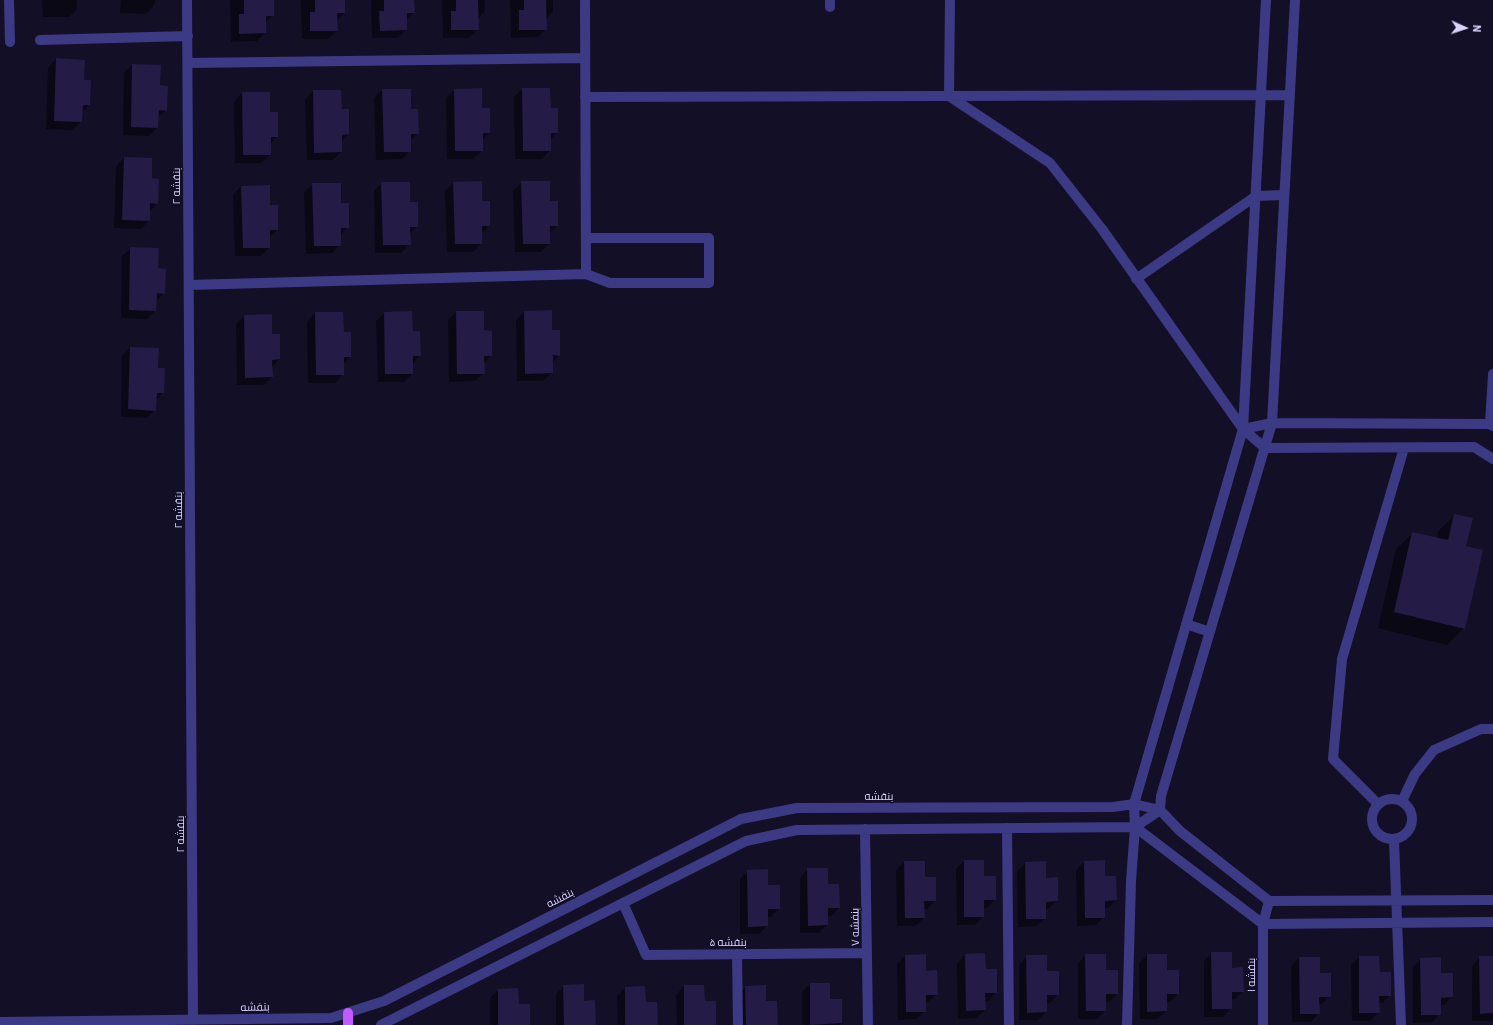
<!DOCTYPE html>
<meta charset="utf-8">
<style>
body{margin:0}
#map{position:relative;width:1493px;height:1025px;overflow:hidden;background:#130f26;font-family:Barlow,sans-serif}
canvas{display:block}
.north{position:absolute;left:1445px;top:8px;width:40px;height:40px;-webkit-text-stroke:3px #130f26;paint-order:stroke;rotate:93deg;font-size:11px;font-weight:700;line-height:16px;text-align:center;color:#d9d4ff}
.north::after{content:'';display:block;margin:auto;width:14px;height:18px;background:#d9d4ff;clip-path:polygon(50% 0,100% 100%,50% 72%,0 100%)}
</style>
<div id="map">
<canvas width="1493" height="1025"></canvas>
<div class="north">N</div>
</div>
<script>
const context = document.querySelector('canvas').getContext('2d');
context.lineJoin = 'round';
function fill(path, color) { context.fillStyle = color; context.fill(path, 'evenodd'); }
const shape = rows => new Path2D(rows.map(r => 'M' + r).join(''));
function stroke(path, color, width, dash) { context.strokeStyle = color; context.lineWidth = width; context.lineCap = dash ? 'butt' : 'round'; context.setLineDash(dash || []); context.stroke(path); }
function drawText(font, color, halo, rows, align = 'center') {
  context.font = font + ' Barlow,Cairo,sans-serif'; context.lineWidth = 3; context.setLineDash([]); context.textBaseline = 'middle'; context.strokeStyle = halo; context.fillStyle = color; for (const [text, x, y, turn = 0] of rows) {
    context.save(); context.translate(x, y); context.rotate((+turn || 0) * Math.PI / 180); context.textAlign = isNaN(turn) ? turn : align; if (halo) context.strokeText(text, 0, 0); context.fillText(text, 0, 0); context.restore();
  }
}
fill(shape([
 [42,0,77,0,77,9,69,17,43,17],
 [121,0,155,0,154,6,146,14,120,13],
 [230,0,273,0,273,15,265,23,265,33,257,41,231,42],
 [301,0,344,0,344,13,337,21,337,31,328,39,302,39],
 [371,0,413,0,414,12,406,20,406,30,398,38,372,38],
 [442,0,485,0,485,11,478,19,478,29,469,38,443,38],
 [510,0,553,0,553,11,546,19,546,29,538,37,511,38],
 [56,59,82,81,89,105,81,113,81,122,72,130,46,129,48,68],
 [132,65,159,86,166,110,157,118,157,128,149,136,123,135,124,73],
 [481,89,481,109,489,133,482,141,482,151,473,159,447,159,446,98,454,90],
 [522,89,557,133,550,140,550,150,542,159,515,159,514,97],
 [382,90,410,110,418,133,410,141,410,151,402,159,376,160,374,98],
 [313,91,341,110,348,134,341,142,341,152,333,160,307,160,305,99],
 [242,93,269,93,270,113,277,137,270,144,270,155,261,163,235,163,234,102],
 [124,158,157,203,149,212,149,221,140,229,114,228,116,166],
 [522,182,549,202,557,226,549,233,549,244,541,252,515,252,513,191],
 [382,183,409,203,417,227,409,234,410,244,401,253,375,253,374,191],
 [453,183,489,226,481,234,481,244,473,252,447,252,445,191],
 [313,184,348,227,340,235,340,245,332,253,306,254,304,192],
 [241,186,269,206,277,230,269,237,269,248,261,256,235,256,233,195],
 [131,248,164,293,156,301,155,311,147,319,121,318,122,256],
 [551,311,551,331,559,355,552,363,552,373,543,381,517,381,516,320,524,312],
 [456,312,483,312,483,331,491,355,484,363,484,373,475,381,449,382,448,320],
 [315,313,343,333,350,357,343,364,343,374,335,383,308,383,307,322],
 [384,313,412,332,420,356,412,364,412,374,404,382,378,382,376,321],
 [271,315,271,335,279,359,272,367,272,377,263,385,237,385,236,324,244,316],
 [130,348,157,369,163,393,155,401,155,410,147,418,121,417,122,356],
 [1455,515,1465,547,1464,628,1447,645,1378,628,1396,549,1413,533,1437,538,1438,531],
 [964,861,983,861,983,877,995,899,987,908,983,908,983,916,975,925,957,925,956,869],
 [904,862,935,901,927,909,923,909,924,918,915,926,897,926,896,870],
 [1084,862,1104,877,1116,900,1108,908,1104,908,1104,917,1096,925,1077,926,1076,870],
 [1026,863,1045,879,1057,901,1048,909,1045,909,1045,918,1037,926,1018,927,1017,871],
 [808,869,827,885,839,908,831,916,827,916,827,925,819,933,800,933,800,878],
 [748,871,767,886,779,909,771,917,767,917,767,926,759,934,740,934,740,879],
 [1212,953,1243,991,1235,999,1231,999,1231,1008,1223,1017,1204,1017,1204,961],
 [965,955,985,970,996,993,988,1001,984,1001,985,1010,976,1018,958,1019,957,963],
 [1086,955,1117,994,1109,1002,1105,1002,1105,1011,1097,1019,1078,1019,1078,963],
 [1147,955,1166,971,1178,994,1170,1002,1166,1002,1166,1011,1158,1019,1140,1019,1139,964],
 [905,956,925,972,937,994,928,1002,925,1002,925,1011,917,1019,898,1020,897,964],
 [1027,956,1046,972,1058,995,1050,1003,1046,1003,1046,1012,1038,1020,1019,1020,1019,965],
 [1359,957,1379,973,1390,995,1382,1003,1378,1003,1379,1012,1370,1021,1352,1021,1351,965],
 [1480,957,1493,957,1493,1019,1491,1021,1472,1021,1472,966],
 [1299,958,1319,974,1330,996,1322,1004,1319,1005,1319,1013,1311,1022,1292,1022,1291,966],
 [1421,959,1440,974,1452,997,1444,1005,1440,1005,1440,1014,1432,1022,1413,1023,1413,967],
 [810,984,829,1000,841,1022,839,1025,802,1025,802,992],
 [564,986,583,1002,594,1025,556,1025,556,994],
 [684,986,704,1002,715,1025,677,1025,676,995],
 [746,987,765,1002,777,1025,738,1025,737,995],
 [625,988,645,1003,657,1025,618,1025,617,996],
 [498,990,518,1005,529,1025,490,1025,490,998]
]), '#0007');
fill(shape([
 [244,0,274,0,274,16,266,16,266,33,239,34,239,14,244,14],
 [315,0,345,0,345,13,337,13,338,31,310,31,310,12,315,12],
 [384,0,414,0,415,13,407,13,407,30,380,31,379,11,384,11],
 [456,0,478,0,479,30,451,30,451,11,456,11],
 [524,0,546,0,547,30,519,30,519,10,524,10],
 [56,58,85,60,84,80,91,80,90,105,83,105,82,122,54,121],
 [132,64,161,65,160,85,168,86,167,111,159,110,158,128,131,127],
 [482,88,482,108,490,108,490,133,483,133,483,151,455,151,454,89],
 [522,88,550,88,551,108,558,108,558,133,551,133,551,151,523,151],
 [382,89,411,89,411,109,418,109,419,134,411,134,411,152,384,152],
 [313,90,341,90,342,109,349,109,349,134,342,135,342,152,314,153],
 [242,92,270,92,270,112,278,112,278,137,271,137,271,155,243,155],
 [124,157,152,158,152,178,159,179,158,204,150,203,150,221,122,220],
 [482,181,482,201,490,201,490,226,482,226,482,244,455,244,453,182],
 [521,181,550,181,550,201,558,201,558,226,550,226,550,244,523,244],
 [381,182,410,182,410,202,418,202,418,227,410,227,411,245,383,245],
 [312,183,341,183,341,203,349,203,349,228,341,228,341,246,314,246],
 [270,185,270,205,278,205,278,230,270,230,270,248,243,248,241,186],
 [130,247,159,248,158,268,166,269,165,294,157,293,156,311,129,310],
 [552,310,552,330,560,330,560,356,553,355,553,373,525,374,524,311],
 [412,311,413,331,420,331,421,356,413,356,413,374,385,374,384,312],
 [456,311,484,311,484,330,492,331,492,356,484,356,485,374,457,374],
 [315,312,343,312,344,332,351,332,351,357,344,357,344,375,316,375],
 [272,314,272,334,280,334,280,359,272,360,273,377,245,378,244,315],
 [130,347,159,348,158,368,165,368,164,393,157,393,156,411,128,409],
 [1454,514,1473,518,1466,546,1483,550,1465,629,1394,612,1412,532,1448,540],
 [964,860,984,860,984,876,996,876,996,900,984,900,984,917,964,917],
 [1105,860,1105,876,1116,876,1117,900,1105,901,1105,918,1085,918,1084,861],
 [904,861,925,861,925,877,936,877,936,901,924,901,925,918,905,918],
 [1046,861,1046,878,1058,877,1058,901,1046,902,1046,919,1026,919,1025,862],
 [807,868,828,868,828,884,839,884,840,908,828,908,828,925,808,926],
 [768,869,768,885,780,885,780,909,768,909,768,926,748,927,747,870],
 [1211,952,1232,952,1232,968,1243,967,1244,992,1232,992,1232,1009,1212,1009],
 [985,953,986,969,997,969,997,993,985,993,986,1010,966,1011,965,954],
 [926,954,926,971,937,970,938,995,926,995,926,1012,906,1012,905,955],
 [1085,954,1106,954,1106,970,1118,970,1118,994,1106,994,1106,1011,1086,1011],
 [1147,954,1167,954,1167,970,1179,970,1179,994,1167,994,1167,1011,1147,1012],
 [1026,955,1047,955,1047,971,1059,971,1059,995,1047,995,1047,1012,1027,1013],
 [1359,956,1379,956,1380,972,1391,972,1391,996,1379,996,1380,1013,1359,1013],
 [1479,956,1493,956,1493,1013,1480,1014],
 [1299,957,1320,957,1320,973,1331,973,1331,997,1319,997,1320,1014,1300,1014],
 [1441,957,1441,973,1453,973,1453,997,1441,998,1441,1015,1421,1015,1420,958],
 [810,983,830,983,830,999,842,999,842,1023,810,1025],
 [584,984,584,1001,595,1000,596,1025,564,1025,563,985],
 [684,985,704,985,705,1001,716,1001,716,1025,684,1025],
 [766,985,766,1001,777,1001,778,1025,746,1025,745,986],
 [645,986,646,1002,657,1002,658,1025,625,1025,625,987],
 [518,988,519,1004,530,1004,530,1025,498,1025,498,989]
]), '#241b47');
stroke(shape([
 [9,0,10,42],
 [187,0,193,1020],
 [830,0,830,7],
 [950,0,949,96,1050,163,1102,229,1243,429,1265,448,1474,447,1493,459],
 [40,40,188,36],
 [188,63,585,58],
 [585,97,1289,95],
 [586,238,709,238,709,283,610,283,586,274],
 [1136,279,1256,196,1284,195],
 [189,285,586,274,585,0],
 [1490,424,1493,374],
 [1243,429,1272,423,1490,424,1493,426],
 [1186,624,1210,632],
 '1372 819a20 20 0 1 1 40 0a20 20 0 1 1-40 0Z',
 [1402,801,1415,774,1434,750,1481,729,1493,729],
 [1378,804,1333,759,1342,659,1404,448],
 [1135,827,1160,810,1161,796,1272,423,1295,0],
 [1135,827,1263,924,1493,922],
 [1007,828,1009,1025],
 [865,829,868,1025],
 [1394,840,1401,1025],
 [623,903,646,955,867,953],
 [737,954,738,1025],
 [0,1022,331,1018,384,1001,741,819,797,808,1113,807,1134,804,1160,810,1180,831,1269,901,1493,900],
 [381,1025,746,841,797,830,1135,827],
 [1127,1025,1131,881,1135,827,1134,804,1243,429,1266,0],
 [1263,1025,1263,924,1269,901]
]), '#3d3a85', 10);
stroke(shape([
 [348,1013,348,1025]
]), '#c25bff', 10);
drawText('11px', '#d9d4ff', '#130f26', [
 ["بنفشه ۲",176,186,-90],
 ["بنفشه ۲",178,510,-90],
 ["بنفشه",879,796],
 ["بنفشه ۲",180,834,-90],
 ["بنفشه",560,898,-27],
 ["بنفشه ۷",855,927,-91],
 ["بنفشه ۵",728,942],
 ["بنفشه ۱",1251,975,-90],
 ["بنفشه",255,1007,-1]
]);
</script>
